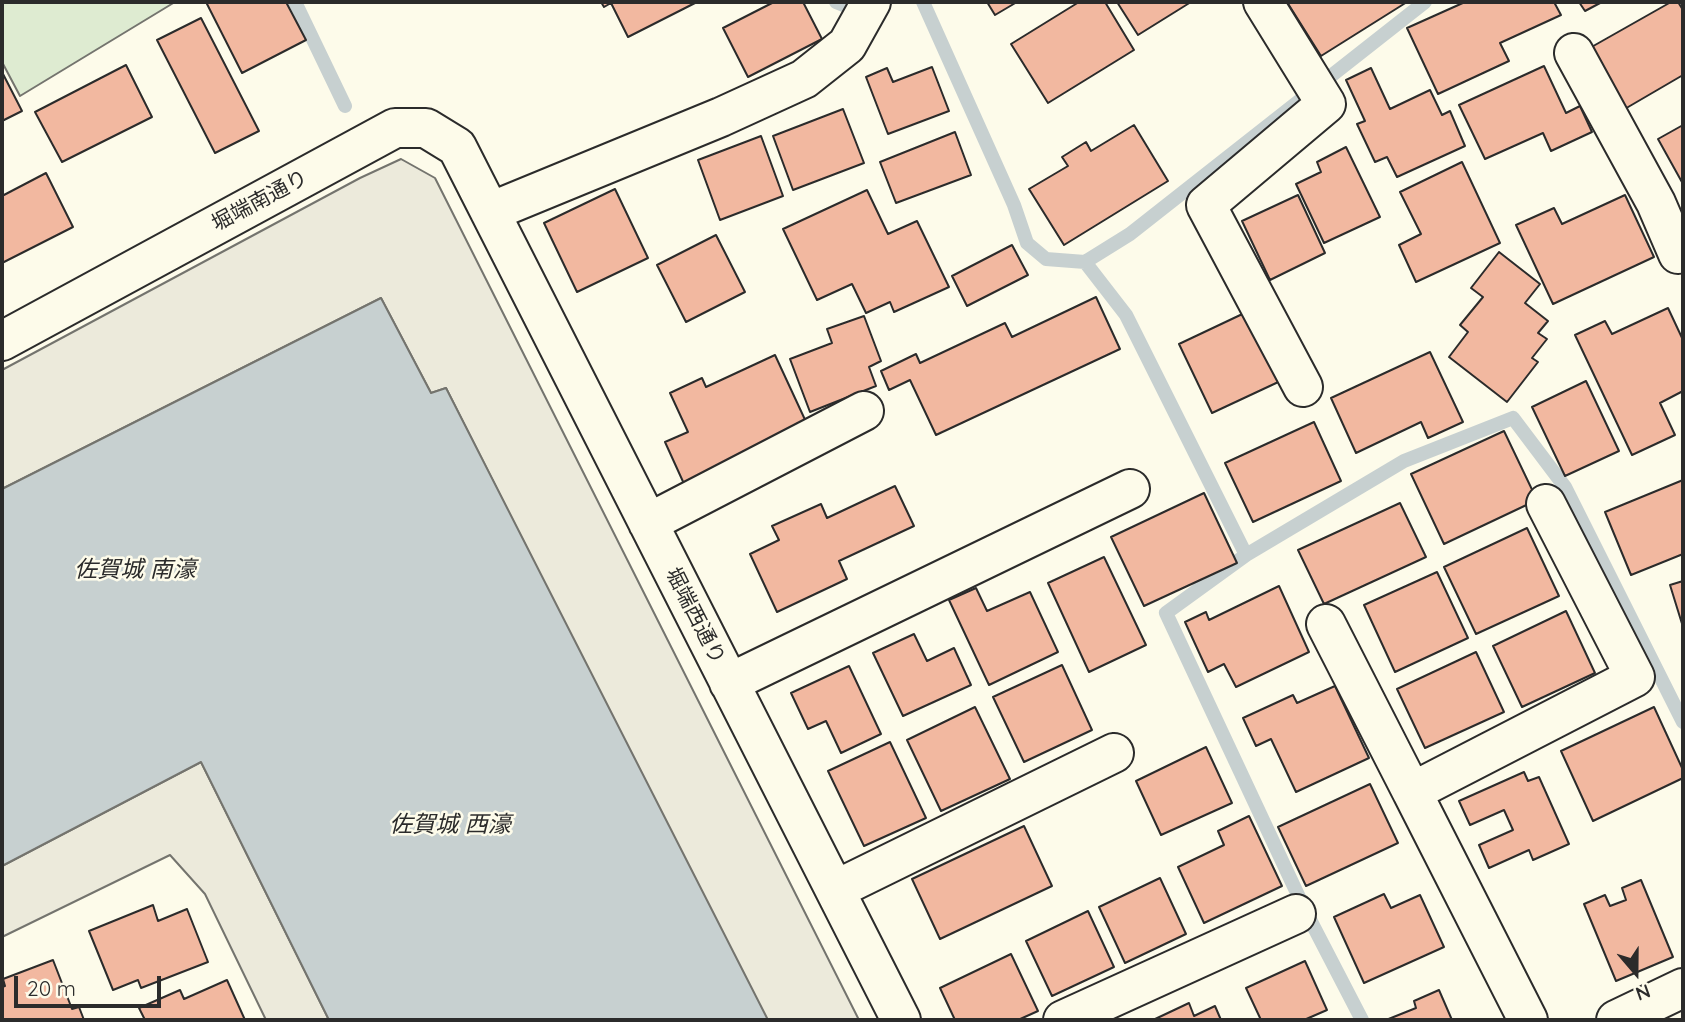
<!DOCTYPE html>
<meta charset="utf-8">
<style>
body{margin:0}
#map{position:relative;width:1685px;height:1022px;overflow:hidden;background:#fdfbea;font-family:Quicksand,sans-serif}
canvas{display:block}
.frame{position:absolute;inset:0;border:4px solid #2b2b2b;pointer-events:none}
.north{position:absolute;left:1601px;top:938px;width:70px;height:70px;-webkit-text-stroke:5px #fdfbea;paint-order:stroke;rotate:160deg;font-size:19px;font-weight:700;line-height:28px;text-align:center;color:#2b2b2b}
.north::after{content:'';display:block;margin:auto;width:24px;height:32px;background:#2b2b2b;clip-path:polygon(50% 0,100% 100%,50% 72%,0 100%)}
.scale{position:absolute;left:14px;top:976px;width:147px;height:32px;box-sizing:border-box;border:4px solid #2b2b2b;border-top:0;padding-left:9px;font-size:21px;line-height:24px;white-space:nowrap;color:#2b2b2b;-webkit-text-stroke:5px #fdfbea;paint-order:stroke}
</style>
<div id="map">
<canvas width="1685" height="1022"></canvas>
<div class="frame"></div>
<div class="north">N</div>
<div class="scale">20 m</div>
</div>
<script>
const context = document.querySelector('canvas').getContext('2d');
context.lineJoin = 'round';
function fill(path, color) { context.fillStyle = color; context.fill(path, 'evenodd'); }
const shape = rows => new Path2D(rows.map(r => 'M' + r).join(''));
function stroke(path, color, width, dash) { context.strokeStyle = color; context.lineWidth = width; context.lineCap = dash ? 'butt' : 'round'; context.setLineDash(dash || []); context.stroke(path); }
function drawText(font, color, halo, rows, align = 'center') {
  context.font = font + ' Quicksand,"Noto Sans JP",sans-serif'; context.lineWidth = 5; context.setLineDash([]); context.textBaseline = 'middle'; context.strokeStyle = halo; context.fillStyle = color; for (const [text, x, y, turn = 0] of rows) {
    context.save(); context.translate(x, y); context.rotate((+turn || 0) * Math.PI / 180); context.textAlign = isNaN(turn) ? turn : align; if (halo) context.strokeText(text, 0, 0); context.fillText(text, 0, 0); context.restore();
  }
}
const green = shape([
 [2,2,175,2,20,96,2,62,2,2]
]);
fill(green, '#deebd1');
stroke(green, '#74746e', 2);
const parking = shape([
 [401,159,435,178,859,1020,765,1020,446,388,431,393,381,298,2,489,2,370,360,178,401,159],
 [201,762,329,1020,266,1020,205,894,170,855,2,937,2,866,201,762]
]);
fill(parking, '#eceadb');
stroke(parking, '#74746e', 2);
const water = shape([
 [381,298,431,393,446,388,768,1020,329,1020,201,762,2,866,2,489,381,298]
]);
fill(water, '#c7d0d0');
stroke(water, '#74746e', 2);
stroke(shape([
 [295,2,345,106],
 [836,2,846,6],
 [923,2,1014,205,1027,243,1046,259,1085,262,1130,234,1425,2],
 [1085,262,1126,315,1246,555],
 [1362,1020,1305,910,1166,613,1246,555,1404,461,1513,418,1565,487,1683,722]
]), '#c7d0d0', 14);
const building = shape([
 [206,2,286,2,306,40,242,73,206,2],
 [601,2,697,2,628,37,611,3,604,7,601,2],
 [774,2,803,2,822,39,748,77,723,28,774,2],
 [987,2,1017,2,995,15,987,2],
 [1079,2,1105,2,1134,50,1048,103,1011,44,1079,2],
 [1117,2,1191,2,1138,35,1117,2],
 [1287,2,1407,2,1321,56,1287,2],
 [1465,2,1554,2,1561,15,1500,43,1509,61,1438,94,1407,28,1465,2],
 [1579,2,1602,2,1585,11,1579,2],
 [1671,2,1678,2,1683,10,1683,75,1623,110,1588,49,1671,2],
 [201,18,259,131,215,153,157,40,201,18],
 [126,65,152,117,62,162,35,112,126,65],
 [1544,66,1566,113,1580,106,1592,132,1551,151,1543,133,1485,159,1459,105,1544,66],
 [932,67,949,111,888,134,866,77,887,68,893,82,932,67],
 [1371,68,1390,109,1430,90,1442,115,1450,111,1465,146,1397,177,1387,157,1375,162,1357,124,1365,121,1346,80,1371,68],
 [2,72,22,111,2,121,2,72],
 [843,109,864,163,793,190,773,136,843,109],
 [1134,125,1168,181,1064,245,1029,189,1068,166,1062,157,1086,142,1091,151,1134,125],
 [1683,125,1683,184,1658,139,1683,125],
 [955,132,971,175,896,203,880,162,955,132],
 [761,136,783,196,720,220,698,160,761,136],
 [1346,147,1380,217,1324,243,1296,184,1321,172,1317,162,1346,147],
 [1462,162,1500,243,1416,282,1399,245,1421,234,1400,192,1462,162],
 [46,173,73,227,2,263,2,196,46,173],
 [615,189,648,258,577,292,544,223,615,189],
 [867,190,888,234,917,221,949,287,894,312,890,302,866,313,852,284,817,300,783,229,867,190],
 [1298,195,1325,253,1270,280,1242,221,1298,195],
 [1625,195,1654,257,1553,304,1516,225,1554,208,1562,224,1625,195],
 [716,235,745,292,686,322,657,265,716,235],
 [1012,245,1028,275,967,306,952,276,1012,245],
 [1499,252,1540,284,1525,303,1548,321,1538,333,1547,339,1532,358,1538,362,1507,402,1449,357,1468,332,1460,325,1483,297,1471,288,1499,252],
 [1096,297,1120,349,936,435,910,380,889,390,881,371,916,354,920,363,1005,323,1012,337,1096,297],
 [1272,300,1304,370,1212,413,1179,344,1272,300],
 [1668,308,1683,340,1683,391,1660,403,1675,435,1632,455,1575,335,1605,321,1612,334,1668,308],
 [864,316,881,361,869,367,876,386,810,412,790,359,832,343,827,329,864,316],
 [1430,352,1463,422,1428,438,1421,422,1356,453,1331,398,1430,352],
 [775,355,807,424,685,486,665,442,688,432,670,393,702,378,706,387,775,355],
 [1586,381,1619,451,1565,476,1532,407,1586,381],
 [1314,422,1341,481,1253,522,1225,463,1314,422],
 [1504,431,1537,500,1444,544,1411,474,1504,431],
 [1683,480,1683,554,1631,575,1605,512,1683,480],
 [895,486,914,526,839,561,847,579,777,612,750,554,779,540,772,526,821,504,827,518,895,486],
 [1204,493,1237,563,1144,606,1111,537,1204,493],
 [1400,503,1426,557,1324,604,1298,550,1400,503],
 [1527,528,1559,596,1476,634,1444,567,1527,528],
 [1104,557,1146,645,1089,672,1048,583,1104,557],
 [1437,572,1468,638,1395,672,1364,605,1437,572],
 [1683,581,1683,627,1670,585,1683,581],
 [1279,586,1309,652,1236,687,1224,664,1208,672,1185,622,1206,612,1209,620,1279,586],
 [976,588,987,611,1030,592,1058,652,989,685,949,600,976,588],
 [1566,611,1595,673,1522,707,1493,646,1566,611],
 [914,634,927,661,954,648,971,685,903,716,873,653,914,634],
 [1476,652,1504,712,1425,748,1397,689,1476,652],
 [1062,665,1092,730,1024,762,993,697,1062,665],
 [849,666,881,734,841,753,826,721,808,729,791,693,849,666],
 [1335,686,1369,758,1296,792,1271,739,1256,746,1243,718,1293,695,1297,703,1335,686],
 [975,707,1010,779,941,811,907,740,975,707],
 [1654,707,1683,770,1683,778,1593,821,1561,751,1654,707],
 [890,742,926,818,864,846,828,771,890,742],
 [1206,747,1232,803,1161,835,1136,781,1206,747],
 [1524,772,1528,781,1539,777,1569,844,1533,860,1529,850,1489,868,1479,845,1513,830,1504,810,1470,825,1459,801,1524,772],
 [1370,784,1398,843,1306,886,1278,827,1370,784],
 [1249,816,1282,886,1204,923,1178,867,1224,845,1218,831,1249,816],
 [1024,826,1052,886,940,939,912,879,1024,826],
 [1160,878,1186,934,1125,963,1099,907,1160,878],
 [1641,880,1673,957,1616,981,1584,904,1605,895,1610,906,1626,900,1622,888,1641,880],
 [1384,894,1391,908,1420,895,1444,947,1364,983,1334,917,1384,894],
 [153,905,158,921,187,909,208,962,141,988,138,980,113,990,89,931,153,905],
 [1088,911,1114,967,1052,996,1026,941,1088,911],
 [1011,954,1038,1011,1018,1020,955,1020,940,988,1011,954],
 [53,960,72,1009,79,1007,84,1020,2,1020,2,987,5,986,3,979,53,960],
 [1305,961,1327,1010,1304,1020,1261,1020,1246,988,1305,961],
 [227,980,245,1020,145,1020,139,1008,180,990,184,999,227,980],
 [1439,990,1452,1020,1386,1020,1416,1008,1414,1001,1439,990],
 [1189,1003,1194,1016,1215,1006,1221,1020,1153,1020,1189,1003]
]);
fill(building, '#f2b8a0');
stroke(building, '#2b2b2b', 2);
const minor = shape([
 [1263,2,1326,104,1206,205,1303,387],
 [1574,53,1656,203,1678,254],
 [490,212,721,117,804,79,847,45,871,2],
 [2,341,395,128,426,128,457,147,901,1020],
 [648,523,864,411],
 [1326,624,1412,792,1635,677,1546,504],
 [729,683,1130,489],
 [1412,792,1528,1020],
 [835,890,1114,753],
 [1063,1020,1296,914],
 [1616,1020,1683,988]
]);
stroke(minor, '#2b2b2b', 42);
stroke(minor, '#fdfbea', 38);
drawText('21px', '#2b2b2b', '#fdfbea', [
 ["堀端南通り",260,201,-28],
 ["堀端西通り",695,616,63]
]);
drawText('italic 23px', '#2b2b2b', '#fdfbea', [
 ["佐賀城 南濠",135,570],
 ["佐賀城 西濠",450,825]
]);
</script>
